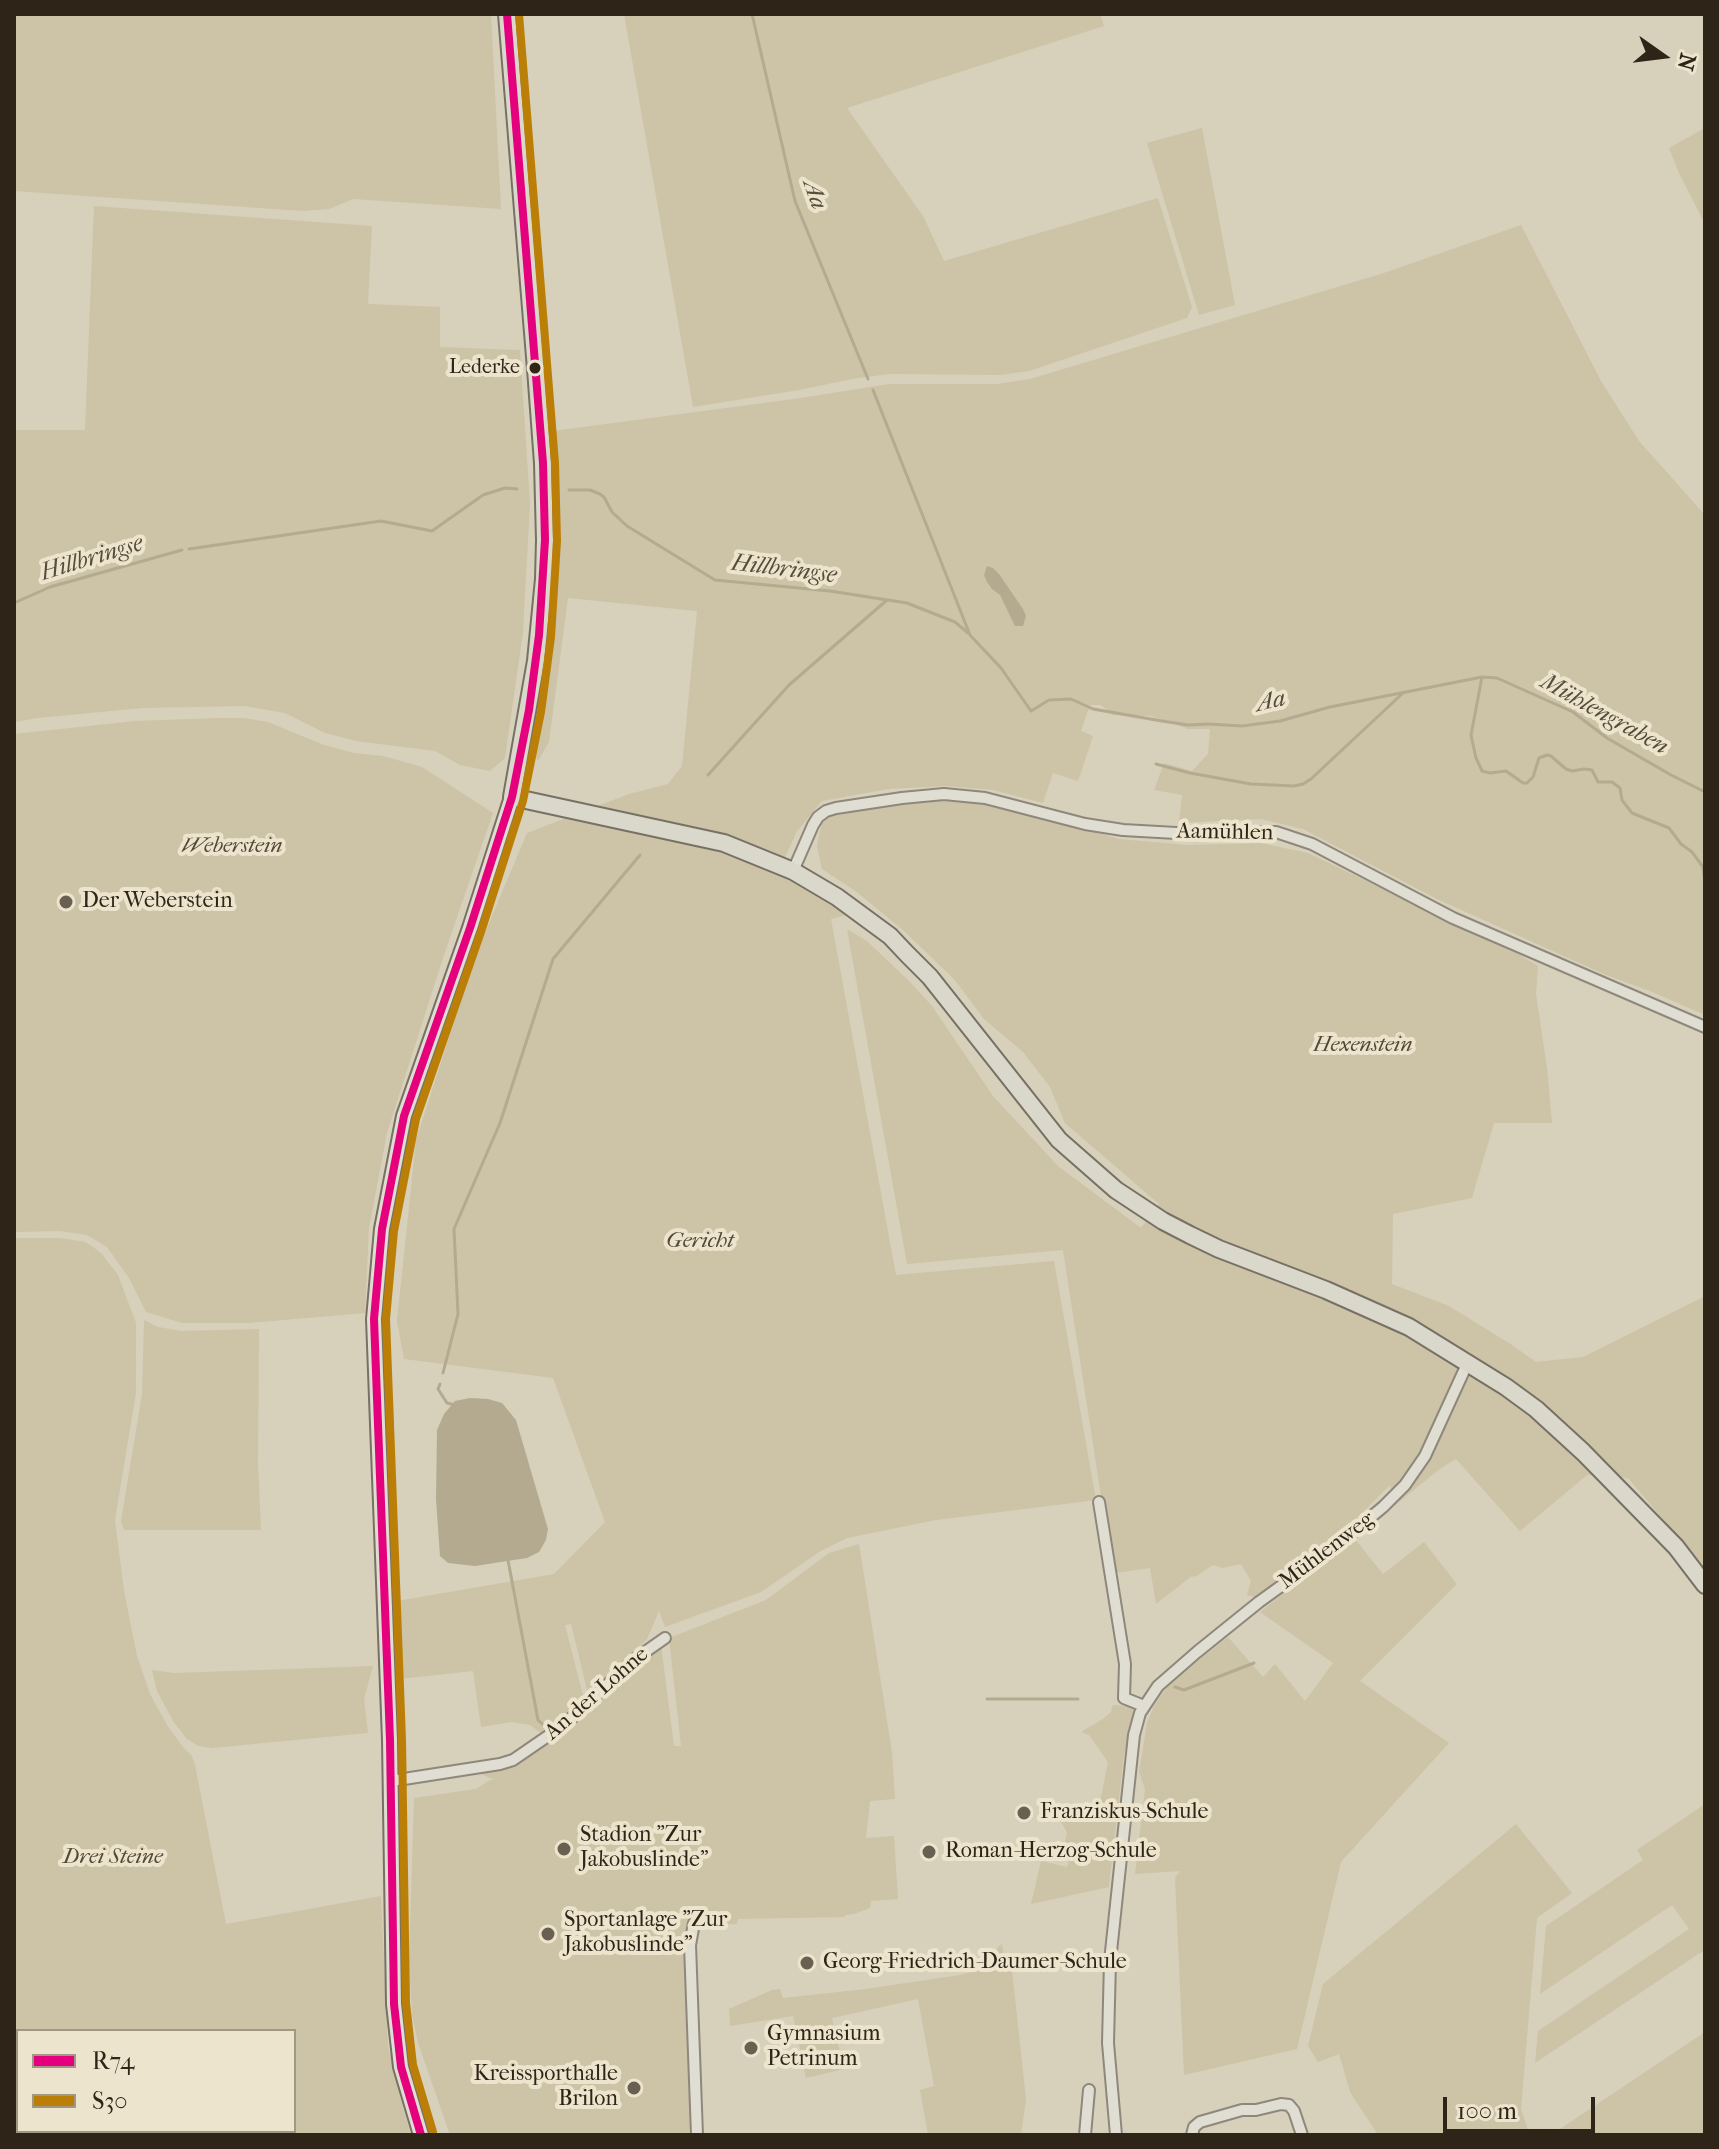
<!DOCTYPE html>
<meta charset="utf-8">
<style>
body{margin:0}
#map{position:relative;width:1719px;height:2149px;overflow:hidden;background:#d7d0bb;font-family:"IM FELL French Canon",serif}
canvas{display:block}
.frame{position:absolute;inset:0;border:16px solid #2f2418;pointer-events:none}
.legend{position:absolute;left:16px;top:2029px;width:280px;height:104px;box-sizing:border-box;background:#ece4cc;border:2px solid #a09784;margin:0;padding:10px 14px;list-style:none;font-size:24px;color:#2f2418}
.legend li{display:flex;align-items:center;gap:16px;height:40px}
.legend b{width:40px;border:2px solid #a09784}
.north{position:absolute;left:1623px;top:16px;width:80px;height:80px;-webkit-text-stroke:6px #ece4cc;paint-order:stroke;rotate:104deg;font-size:22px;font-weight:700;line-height:32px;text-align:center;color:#2f2418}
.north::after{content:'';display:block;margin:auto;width:28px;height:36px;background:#2f2418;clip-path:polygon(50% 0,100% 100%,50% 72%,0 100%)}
.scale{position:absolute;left:1443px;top:2097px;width:152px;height:36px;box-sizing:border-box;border:4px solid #2f2418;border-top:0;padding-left:10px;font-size:24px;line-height:28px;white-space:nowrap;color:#2f2418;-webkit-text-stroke:6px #ece4cc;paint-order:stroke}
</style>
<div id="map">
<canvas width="1719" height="2149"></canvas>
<div class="frame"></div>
<ul class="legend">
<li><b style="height:10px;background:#e5007d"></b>R74</li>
<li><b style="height:10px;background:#bb7f07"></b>S30</li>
</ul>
<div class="north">N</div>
<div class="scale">100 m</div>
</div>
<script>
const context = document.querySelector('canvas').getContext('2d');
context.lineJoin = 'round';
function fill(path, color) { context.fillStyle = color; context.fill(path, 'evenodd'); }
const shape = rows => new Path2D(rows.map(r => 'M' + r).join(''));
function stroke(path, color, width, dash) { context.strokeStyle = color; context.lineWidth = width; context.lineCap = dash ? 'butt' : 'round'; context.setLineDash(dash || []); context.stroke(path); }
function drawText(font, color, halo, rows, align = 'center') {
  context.font = font + ' "IM FELL French Canon",serif'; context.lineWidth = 8; context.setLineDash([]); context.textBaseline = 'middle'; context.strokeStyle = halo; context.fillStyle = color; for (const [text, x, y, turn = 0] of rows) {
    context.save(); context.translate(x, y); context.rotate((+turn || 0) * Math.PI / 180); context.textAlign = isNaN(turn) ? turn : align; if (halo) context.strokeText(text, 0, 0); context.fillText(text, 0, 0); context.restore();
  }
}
fill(shape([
 [14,14,491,14,501,209,353,199,329,209,303,211,14,191],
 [624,14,1100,14,1104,26,847,108,923,216,944,261,1158,198,1192,307,1187,318,1029,371,1000,375,889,374,852,379,799,390,693,407],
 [1202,128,1235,305,1199,315,1147,143],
 [1705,128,1705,224,1679,173,1669,148],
 [94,206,372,226,368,304,440,307,440,347,520,350,530,504,523,632,505,758,490,771,460,765,435,751,356,741,325,733,285,713,244,706,143,708,38,718,14,722,14,430,85,430],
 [1521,225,1601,381,1639,441,1705,515,1705,1015,1650,991,1606,975,1437,899,1303,829,1261,819,1179,823,1182,795,1154,790,1164,763,1192,771,1208,754,1210,729,1188,729,1151,716,1113,715,1101,705,1090,705,1081,731,1093,736,1078,781,1053,773,1043,803,993,790,947,786,889,789,822,801,797,831,781,866,836,903,849,914,831,919,896,1275,1054,1261,1096,1500,936,1520,847,1538,819,1552,761,1592,665,1627,659,1611,647,1639,588,1694,571,1624,565,1625,585,1703,542,1734,530,1725,511,1722,481,1727,473,1671,399,1679,397,1601,554,1574,605,1522,553,1378,404,1359,397,1321,416,1140,476,954,527,833,629,794,668,784,682,766,697,611,568,598,549,742,538,761,535,755,551,629,556,548,553,431,801,398,889,384,997,384,1030,379,1384,273],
 [219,718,244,718,268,722,324,745,354,753,383,756,422,767,493,813,443,958,387,1133,369,1228,365,1313,249,1323,182,1323,146,1312,129,1278,107,1247,87,1235,60,1231,14,1232,14,734,135,721],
 [947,796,991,801,1119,839,1188,845,1260,843,1308,853,1518,954,1538,966,1536,994,1547,1068,1552,1123,1494,1123,1472,1198,1393,1214,1392,1284,1449,1306,1512,1345,1536,1362,1583,1357,1705,1296,1705,1569,1628,1478,1587,1475,1520,1531,1456,1459,1441,1468,1395,1505,1390,1485,1348,1527,1258,1598,1247,1595,1251,1581,1241,1564,1222,1568,1213,1565,1195,1577,1192,1576,1156,1604,1150,1568,1115,1573,1101,1496,1063,1250,907,1264,847,929,867,941,910,982,932,1006,993,1096,1058,1166,1141,1228,1159,1204,1065,1123,1050,1087,1023,1052,984,1019,954,979,903,930,858,893,822,869,817,846,822,821,832,814,889,802],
 [14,1238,60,1238,85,1242,93,1247,102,1254,118,1275,136,1323,136,1393,115,1520,124,1591,137,1656,150,1694,167,1725,183,1747,192,1756,195,1765,226,1924,381,1896,388,2046,401,2100,411,2135,65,2135,62,2131,294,2131,294,2031,18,2031,18,2069,14,2064],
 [144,1320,158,1327,181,1331,259,1329,258,1465,261,1530,124,1530,121,1521,142,1394],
 [1354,1538,1383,1574,1424,1542,1457,1584,1360,1681,1449,1743,1341,1862,1297,2049,1184,2075,1175,1878,1180,1871,1135,1874,1145,1789,1139,1772,1147,1723,1154,1706,1167,1687,1182,1673,1228,1637,1263,1677,1275,1664,1305,1701,1333,1663,1260,1612],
 [859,1544,892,1752,895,1799,870,1801,866,1838,894,1836,898,1899,871,1901,870,1908,854,1914,845,1915,845,1917,738,1919,737,1924,700,1925,689,1922,685,1944,690,2135,450,2135,418,2043,412,2015,409,1963,414,1798,476,1789,490,1780,495,1780,474,1771,511,1764,581,1719,608,1685,661,1645,674,1746,681,1746,669,1638,766,1600,829,1553],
 [373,1666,364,1699,368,1733,212,1748,198,1746,186,1738,173,1721,157,1691,152,1670,175,1673],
 [1113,1705,1130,1706,1133,1709,1134,1716,1124,1754,1109,1887,1031,1904,1041,1861,1067,1867,1071,1853,1063,1851,1067,1833,1061,1821,1064,1810,1097,1818,1108,1762,1089,1735,1081,1732,1103,1719,1111,1712],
 [1705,1804,1705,1953,1703,1951,1535,2063,1538,2031,1689,1929,1672,1905,1540,1994,1546,1926,1643,1860,1637,1850],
 [1516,1824,1572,1893,1537,1918,1521,2109,1530,2135,1378,2135,1350,2092,1339,2054,1318,2062,1308,2046,1323,1984],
 [1002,1944,1006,1970,1012,1970,1026,2099,1021,2135,928,2135,920,2090,934,2086,918,1999,832,2018,844,2069,806,2078,793,2016,730,2026,729,2009,772,1990,780,1989,783,1998,866,1989,960,1975,992,1967,998,1947],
 [1705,2032,1705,2135,1551,2135]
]), '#cdc3a7');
fill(shape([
 [987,566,993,568,999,574,1023,609,1026,616,1023,626,1015,626,1000,595,992,589,987,582,984,575],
 [470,1398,488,1399,502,1403,516,1420,548,1529,546,1540,539,1552,527,1558,475,1566,448,1563,440,1556,436,1499,437,1430,444,1414,455,1401]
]), '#b4aa8f');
stroke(shape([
 [752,14,795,201,868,379],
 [873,390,970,635,1001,668,1031,711,1049,700,1071,699,1093,709,1162,721,1188,725,1208,724,1242,726,1280,721,1330,707,1482,677,1471,735,1476,758,1482,771,1490,773,1506,771,1523,783,1527,783,1533,777,1539,758,1547,755,1551,756,1566,769,1572,771,1584,769,1592,770,1598,782,1612,782,1620,788,1622,800,1632,813,1669,828,1681,844,1692,852,1703,867,1705,883],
 [569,490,590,490,600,494,604,497,612,512,627,526,715,580,830,591,907,603,955,622,968,633],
 [189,549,381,521,432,531,483,495,505,488,517,489],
 [14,603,50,587,182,550],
 [1482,677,1497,678,1573,712,1607,738,1671,775,1705,792],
 [1156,764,1190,773,1251,784,1294,786,1303,784,1311,779,1403,693],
 [708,775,789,685,887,600],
 [443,1373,458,1314,454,1229,500,1123,553,959,640,855],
 [440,1384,438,1389,447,1403,455,1405],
 [508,1560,538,1720,550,1731],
 [1175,1687,1184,1690,1254,1663],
 [987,1699,1078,1699]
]), '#b4aa8f', 3);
const street = shape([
 [793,871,813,825,818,817,826,811,836,808,902,798,944,794,985,798,1085,824,1123,830,1194,834,1276,832,1312,844,1453,918,1705,1027],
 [1099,1502,1125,1664,1124,1698,1144,1706],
 [391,1781,500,1764,513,1760,564,1725,635,1659,665,1638],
 [694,1923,690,1945,697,2135],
 [1085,2135,1089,2090],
 [1116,2135,1108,2043,1110,1961,1134,1735,1140,1713,1158,1686,1197,1652,1259,1602,1331,1550,1383,1507,1405,1485,1425,1456,1468,1362],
 [1192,2135,1194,2127,1200,2122,1242,2110,1256,2110,1281,2104,1289,2105,1294,2111,1302,2135]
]);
const secondary = shape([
 [421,2135,401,2067,394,2004,390,1740,374,1319,382,1229,404,1116,470,928,512,797]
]);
const primary = shape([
 [507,14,536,369,543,463,545,540,544,579,536,661,512,797,724,843,793,871,837,897,890,936,907,954,930,977,1059,1140,1116,1190,1163,1221,1190,1235,1219,1249,1326,1290,1409,1327,1506,1387,1536,1409,1583,1452,1676,1547,1705,1585]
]);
stroke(street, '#8e887c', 14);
stroke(secondary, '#777165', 18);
stroke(primary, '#777165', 20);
stroke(street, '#e0ddd2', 10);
stroke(secondary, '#e0ddd2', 14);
stroke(primary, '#dad7cb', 16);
stroke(shape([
 [421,2135,401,2067,394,2004,390,1740,374,1319,382,1229,404,1116,470,928,512,797,529,710,539,635,545,540,543,463,507,14]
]), '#e5007d', 8);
stroke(shape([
 [433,2132,413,2065,406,2003,402,1740,386,1319,394,1231,416,1119,481,932,523,801,541,712,551,637,557,541,555,463,519,14]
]), '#bb7f07', 8);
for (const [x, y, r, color] of [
 [535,368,7,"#2f2418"],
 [66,902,8,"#6a6051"],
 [1024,1813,8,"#6a6051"],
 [564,1849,8,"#6a6051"],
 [929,1852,8,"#6a6051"],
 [548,1934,8,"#6a6051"],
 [807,1963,8,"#6a6051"],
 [751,2048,8,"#6a6051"],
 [634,2088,8,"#6a6051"]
]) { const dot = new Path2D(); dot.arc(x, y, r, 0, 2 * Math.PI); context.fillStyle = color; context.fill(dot); stroke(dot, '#ece4cc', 3); }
drawText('20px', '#2f2418', '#ece4cc', [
 ["Lederke",520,368]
], 'right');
drawText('22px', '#2f2418', '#ece4cc', [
 ["Aamühlen",1225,833,1],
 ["Mühlenweg",1327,1551,-37],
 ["An der Lohne",597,1694,-41]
]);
drawText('italic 22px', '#544938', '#ece4cc', [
 ["Weberstein",232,847],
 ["Hexenstein",1363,1046],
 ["Gericht",700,1242],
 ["Drei Steine",113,1858]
]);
drawText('22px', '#2f2418', '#ece4cc', [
 ["Der Weberstein",82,902],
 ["Franziskus-Schule",1040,1813],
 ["Stadion \"Zur",580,1836],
 ["Jakobuslinde\"",580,1861],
 ["Roman-Herzog-Schule",945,1852],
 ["Sportanlage \"Zur",564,1921],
 ["Jakobuslinde\"",564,1946],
 ["Georg-Friedrich-Daumer-Schule",823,1963],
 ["Gymnasium",767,2035],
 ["Petrinum",767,2060],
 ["Kreissporthalle",618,2075,"right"],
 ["Brilon",618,2100,"right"]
], 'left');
drawText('italic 24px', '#584d3b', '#ece4cc', [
 ["Aa",814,195,72],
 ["Hillbringse",92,559,-17],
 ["Hillbringse",784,570,7],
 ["Aa",1271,702,-12],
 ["Mühlengraben",1604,715,29]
]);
</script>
